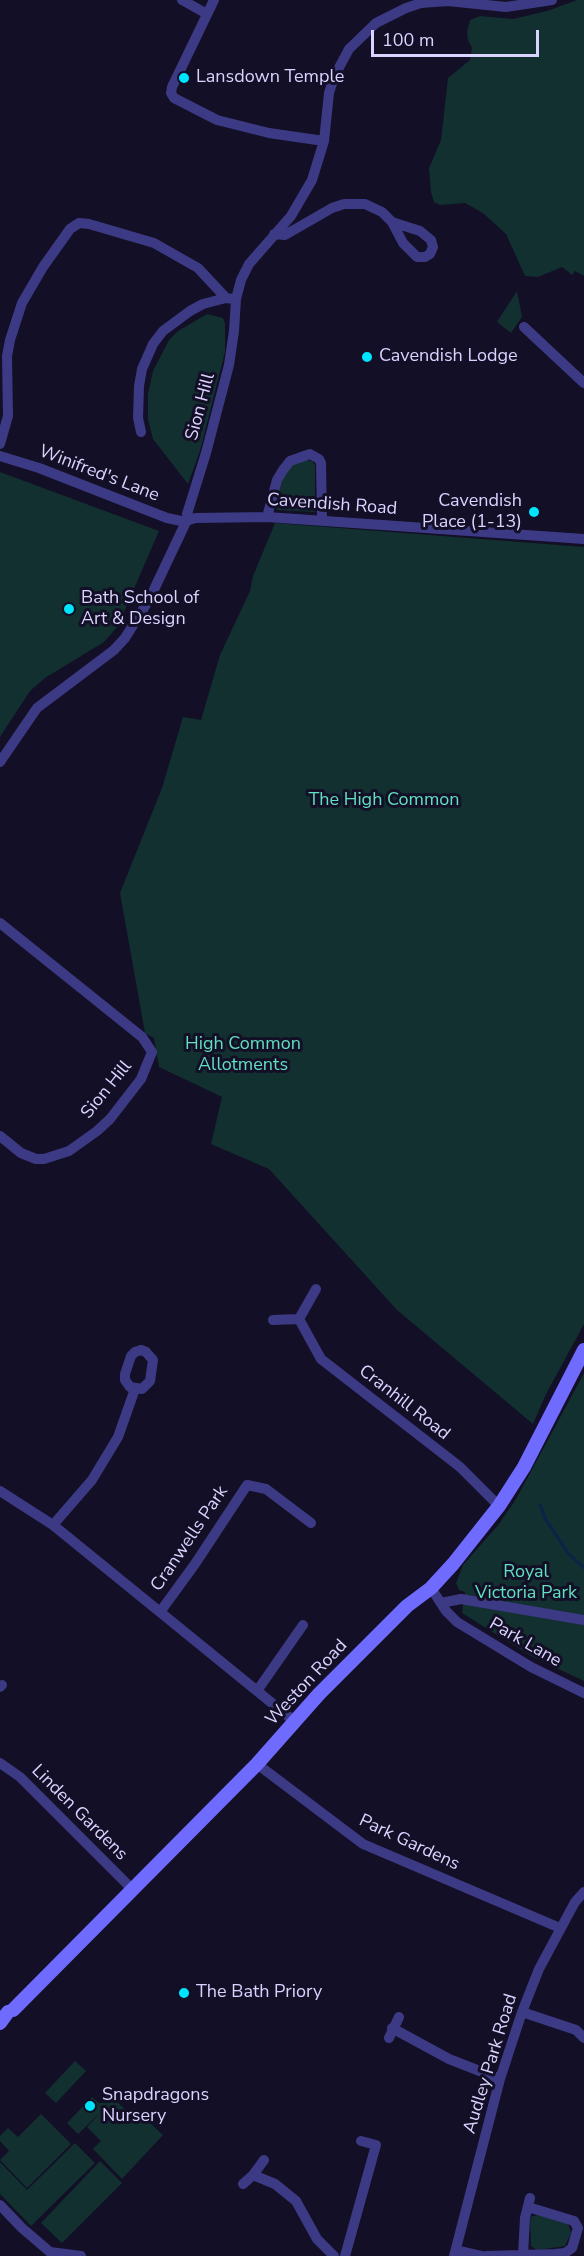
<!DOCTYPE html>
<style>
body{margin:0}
#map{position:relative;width:584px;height:2256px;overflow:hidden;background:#130f26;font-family:"Nunito Sans",sans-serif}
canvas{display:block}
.scale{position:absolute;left:371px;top:30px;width:168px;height:27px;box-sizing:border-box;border:3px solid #d9d4ff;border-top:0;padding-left:8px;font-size:18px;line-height:21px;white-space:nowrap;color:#d9d4ff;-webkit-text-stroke:4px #130f26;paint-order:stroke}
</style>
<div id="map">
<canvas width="584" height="2256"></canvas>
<div class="scale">100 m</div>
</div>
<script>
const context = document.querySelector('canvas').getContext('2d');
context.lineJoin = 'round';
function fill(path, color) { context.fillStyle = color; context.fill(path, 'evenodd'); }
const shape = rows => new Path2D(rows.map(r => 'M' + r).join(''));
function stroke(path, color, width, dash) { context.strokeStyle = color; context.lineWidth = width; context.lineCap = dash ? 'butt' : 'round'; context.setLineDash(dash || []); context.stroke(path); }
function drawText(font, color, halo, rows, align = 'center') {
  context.font = font + ' "Nunito Sans",sans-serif'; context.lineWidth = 6; context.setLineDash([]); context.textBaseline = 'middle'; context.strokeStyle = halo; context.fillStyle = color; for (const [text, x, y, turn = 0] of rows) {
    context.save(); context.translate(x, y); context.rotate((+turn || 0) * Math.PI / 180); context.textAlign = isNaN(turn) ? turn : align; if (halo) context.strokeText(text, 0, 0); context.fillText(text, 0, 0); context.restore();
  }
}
fill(shape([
 [577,0,584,0,584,276,575,271,572,275,562,267,538,277,525,276,506,234,483,213,465,203,440,205,434,202,431,192,429,168,441,140,448,78,470,60,472,48,468,40,467,32,470,20,480,16,513,19,547,11],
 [517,291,522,317,511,333,497,322],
 [207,314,223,318,225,323,225,352,200,451,188,484,153,439,148,419,148,394,153,371,169,340,178,331],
 [305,460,312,461,315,465,315,512,277,510,275,505,279,482,292,465],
 [0,472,159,531,118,626,104,642,45,678,30,691,0,737],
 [275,523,584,547,584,1324,546,1394,533,1424,397,1310,269,1169,211,1144,222,1097,159,1067,154,1038,145,1033,120,893,162,788,183,717,201,720,220,655,250,591,253,576],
 [584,1373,584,1681,531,1656,462,1613,465,1592,459,1590,456,1583,463,1565,499,1524,516,1499],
 [75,2061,86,2071,56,2103,45,2093],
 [92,2097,99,2103,110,2103,114,2099,129,2113,134,2108,163,2135,122,2179,93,2149,101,2141,87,2127,102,2111,78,2134,67,2123],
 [41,2114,71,2144,27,2188,0,2160,9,2151,0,2141,0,2136,8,2128,18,2137],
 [75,2143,95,2163,31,2226,0,2194,0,2162,27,2190],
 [100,2161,122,2183,62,2243,41,2223],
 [539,2215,566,2223,569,2226,571,2233,565,2246,537,2250,531,2246,530,2220,532,2216]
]), '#12302f');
stroke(shape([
 [540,1505,545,1518,568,1553,584,1568]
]), '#0c2248', 3);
stroke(shape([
 [182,0,207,14],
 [214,0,172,87,171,93,174,98,217,120,269,133,324,141],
 [274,234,285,235,332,208,344,204,365,204,382,212,392,222,420,231,431,240,433,247,430,254,425,257,417,257,403,243,392,222],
 [524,327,584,383],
 [141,432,138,418,139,386,142,369,153,344,163,331,190,311,203,304,226,298,233,299],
 [0,444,8,416,7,356,10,340,22,303,43,267,70,229,79,223,89,224,154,243,198,268,226,298],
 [0,456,39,468,167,518,186,522],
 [267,517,277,480,283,470,290,461,310,454,319,459,321,463,322,520],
 [191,519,187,514,206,453,229,365,234,331,236,299,241,280,249,264,291,216,312,180,324,141,329,93,334,77,349,49,376,23,406,8,421,3,448,1,506,7,552,0],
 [186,521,195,518,267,517,584,539],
 [0,762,37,708,114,650,125,638,150,598,186,522],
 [0,923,142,1037,152,1052,141,1079,110,1119,97,1131,69,1151,44,1159,36,1159,21,1153,0,1136],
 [299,1319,316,1289],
 [273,1320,299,1319,321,1359,460,1467,499,1506],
 [141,1350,146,1352,153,1360,150,1381,142,1389,130,1387,125,1380,125,1374,131,1356,135,1352,141,1350],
 [0,1491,53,1525,294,1721],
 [53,1525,92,1480,118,1437,135,1389],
 [431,1588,446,1611,457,1622,531,1667,584,1693],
 [441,1603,461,1599,584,1620],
 [160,1612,195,1564,247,1485,266,1489,311,1523],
 [0,1687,2,1685],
 [257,1691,303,1625],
 [0,1763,20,1777,133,1890],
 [257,1764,363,1844,560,1928],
 [522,2012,576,2030,584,2038],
 [392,2028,449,2059,500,2079],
 [389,2038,399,2017],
 [253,2175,275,2184,296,2201,317,2239,334,2256],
 [243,2184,253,2175,264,2160],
 [0,2205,22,2228,50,2252,81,2256],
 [456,2250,482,2256],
 [523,2255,525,2218,530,2198],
 [345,2256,376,2145,361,2141],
 [454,2256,500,2079,522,2012,539,1969,575,1902,584,1892],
 [486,2256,555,2254,565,2253,572,2248,578,2228,574,2221,528,2207]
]), '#3d3a85', 10);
stroke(shape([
 [13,2010,257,1764,319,1694,407,1606,431,1588,453,1564,499,1506,524,1467,584,1350],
 [0,2023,8,2012]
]), '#6f6bff', 14);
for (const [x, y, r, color] of [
 [184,78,6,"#00e5ff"],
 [367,357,6,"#00e5ff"],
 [534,512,6,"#00e5ff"],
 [69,609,6,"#00e5ff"],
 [184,1993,6,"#00e5ff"],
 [90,2106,6,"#00e5ff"]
]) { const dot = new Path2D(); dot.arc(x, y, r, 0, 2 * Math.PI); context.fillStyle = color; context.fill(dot); stroke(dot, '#130f26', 2); }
drawText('18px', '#d9d4ff', '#130f26', [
 ["Lansdown Temple",196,78],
 ["Cavendish Lodge",379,357],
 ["Cavendish",522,502,"right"],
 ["Place (1-13)",522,523,"right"],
 ["Bath School of",81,599],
 ["Art & Design",81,620],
 ["The Bath Priory",196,1993],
 ["Snapdragons",102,2096],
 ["Nursery",102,2117]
], 'left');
drawText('18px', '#d9d4ff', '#130f26', [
 ["Sion Hill",201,407,-75],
 ["Winifred's Lane",99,474,21],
 ["Cavendish Road",332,505,4],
 ["Sion Hill",107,1090,-51],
 ["Cranhill Road",404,1403,38],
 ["Cranwells Park",190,1539,-56],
 ["Park Lane",525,1643,30],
 ["Weston Road",307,1683,-47],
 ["Linden Gardens",79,1813,45],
 ["Park Gardens",409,1843,25],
 ["Audley Park Road",491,2064,-73]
]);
drawText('18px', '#5fe0c0', '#130f26', [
 ["The High Common",384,801],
 ["High Common",243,1045],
 ["Allotments",243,1066],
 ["Royal",526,1573],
 ["Victoria Park",526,1594]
]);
</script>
